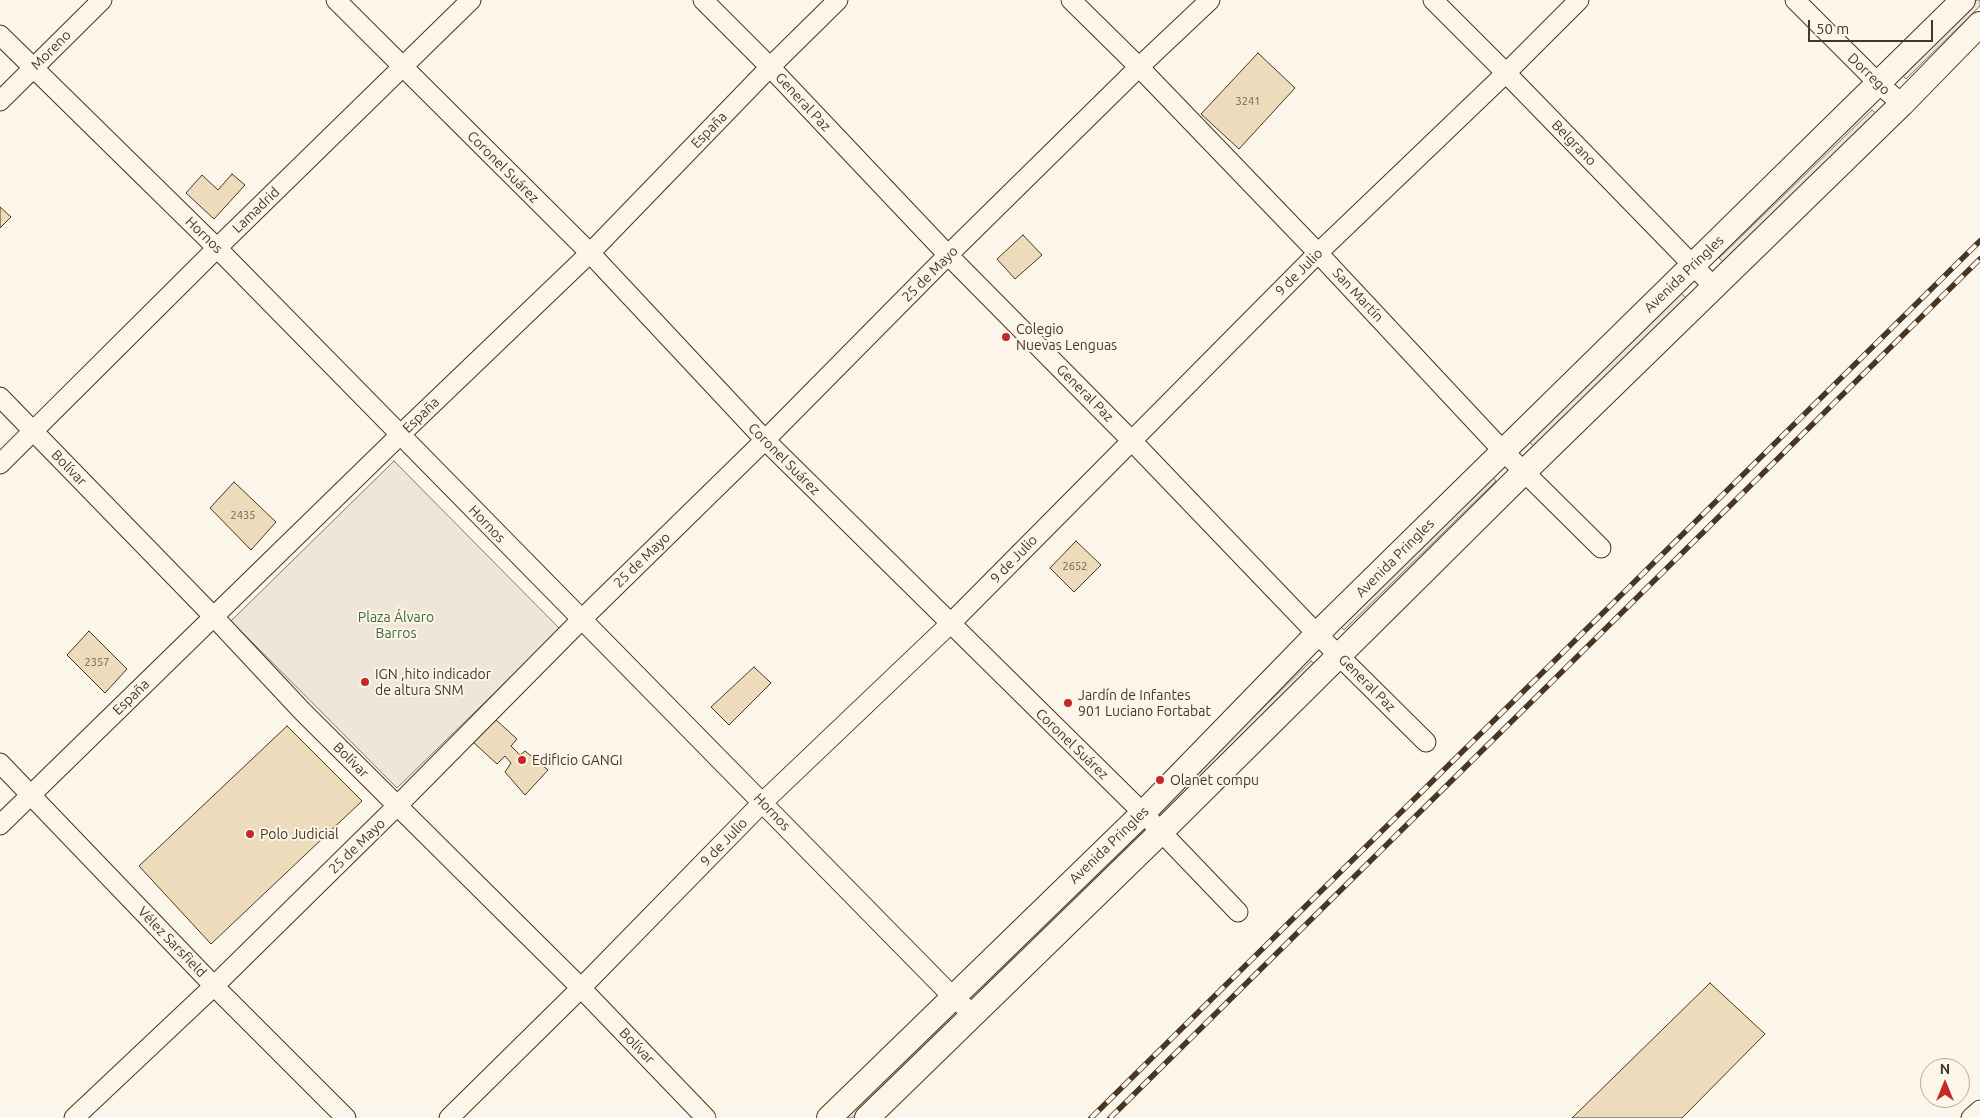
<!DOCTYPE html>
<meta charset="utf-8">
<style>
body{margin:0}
#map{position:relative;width:1980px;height:1118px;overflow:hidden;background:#fbf6e9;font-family:Ubuntu,sans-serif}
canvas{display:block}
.north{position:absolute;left:1920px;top:1058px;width:50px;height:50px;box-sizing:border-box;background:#fbf6e9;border:1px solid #b4a999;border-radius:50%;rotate:0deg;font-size:14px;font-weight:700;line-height:20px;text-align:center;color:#4a3520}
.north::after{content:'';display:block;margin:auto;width:18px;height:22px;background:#c62828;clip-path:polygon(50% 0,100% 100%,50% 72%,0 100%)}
.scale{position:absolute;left:1808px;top:20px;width:125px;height:22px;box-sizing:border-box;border:2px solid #4a3520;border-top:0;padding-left:6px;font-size:15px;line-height:18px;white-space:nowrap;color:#4a3520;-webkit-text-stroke:4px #fbf6e9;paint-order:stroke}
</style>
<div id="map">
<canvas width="1980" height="1118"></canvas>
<div class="north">N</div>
<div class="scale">50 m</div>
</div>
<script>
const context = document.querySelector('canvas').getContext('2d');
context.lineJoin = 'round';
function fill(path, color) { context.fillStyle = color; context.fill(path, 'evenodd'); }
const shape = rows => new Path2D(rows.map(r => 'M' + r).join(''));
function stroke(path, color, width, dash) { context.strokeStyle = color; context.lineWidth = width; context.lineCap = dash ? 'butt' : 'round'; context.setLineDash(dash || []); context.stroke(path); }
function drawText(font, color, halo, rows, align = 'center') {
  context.font = font + ' Ubuntu,sans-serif'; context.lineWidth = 4; context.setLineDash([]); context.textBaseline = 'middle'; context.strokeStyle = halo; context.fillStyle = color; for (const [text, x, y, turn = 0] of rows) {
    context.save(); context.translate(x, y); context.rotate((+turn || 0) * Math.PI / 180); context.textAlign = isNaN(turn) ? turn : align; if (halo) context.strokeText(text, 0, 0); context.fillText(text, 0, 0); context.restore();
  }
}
const green = shape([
 [1977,0,1980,0,1980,6,1906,79,1901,74,1977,0],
 [1872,110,1877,114,1724,263,1719,258,1872,110],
 [1681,293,1686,298,1534,446,1529,442,1681,293],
 [394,461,560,629,397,788,231,621,394,461],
 [1492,476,1496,481,1344,630,1339,625,1492,476],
 [1311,661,1316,665,1163,814,1159,809,1311,661],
 [1137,834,1141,839,989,988,984,983,1137,834],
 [946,1018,951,1022,852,1118,843,1118,946,1018]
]);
fill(green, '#ede6d9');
stroke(green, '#887966', 1);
const building = shape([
 [1258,53,1295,88,1239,149,1201,114,1258,53],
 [232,174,245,185,214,219,186,193,202,175,218,190,232,174],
 [0,207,11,217,0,228,0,207],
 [1023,235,1042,255,1015,279,997,259,1023,235],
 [234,482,276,522,251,550,210,508,234,482],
 [1076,541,1101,565,1074,592,1050,568,1076,541],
 [89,631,127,669,105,693,67,655,89,631],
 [754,667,771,683,729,725,711,707,754,667],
 [495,719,517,739,511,746,520,755,525,751,548,770,525,795,505,772,511,763,505,756,497,764,473,742,495,719],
 [287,726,362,801,211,944,139,866,287,726],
 [1710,983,1765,1034,1682,1118,1572,1118,1710,983]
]);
fill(building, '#ecdcbc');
stroke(building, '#4a3520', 1);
const minor = shape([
 [336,0,590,253,765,440,1143,813,1238,912],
 [703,0,770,67,948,255,1131,440,1317,634,1426,742],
 [1071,0,1139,67,1318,253,1503,451,1601,548],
 [1433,0,1506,73,1714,287],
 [1795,0,1879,84,1902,104],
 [0,35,217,248,953,997,973,1014],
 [0,101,102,0],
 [0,397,214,617,303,712,581,988,706,1118],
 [0,464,217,248,471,0],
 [0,763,214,986,346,1118],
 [0,825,401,434,590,253,770,67,838,0],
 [74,1118,214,986,397,806,581,620,765,440,948,255,1139,67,1210,0],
 [449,1118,581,988,763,802,950,624,1318,253,1506,73,1579,0],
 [1971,1118,1980,1110]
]);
const major = shape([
 [829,1118,1143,813,1317,634,1963,0],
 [867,1118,1161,832,1524,472,1902,104,1980,24]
]);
stroke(minor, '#4a3520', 21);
stroke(major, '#4a3520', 26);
stroke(minor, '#fbf6e9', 19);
stroke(major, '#fbf6e9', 24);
const rail = shape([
 [1091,1118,1980,241],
 [1110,1118,1980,259]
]);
stroke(rail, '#4a3520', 5.5);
stroke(rail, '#fbf6e9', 4, [11]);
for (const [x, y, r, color] of [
 [1006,337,5,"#c62828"],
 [365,682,5,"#c62828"],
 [1068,703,5,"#c62828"],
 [522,760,5,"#c62828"],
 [1160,780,5,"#c62828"],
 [250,834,5,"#c62828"]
]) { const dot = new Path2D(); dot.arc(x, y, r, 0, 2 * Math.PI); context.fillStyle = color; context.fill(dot); stroke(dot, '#fbf6e9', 2); }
drawText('11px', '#725f47', null, [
 ["3241",1248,101],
 ["2435",243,515],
 ["2652",1075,566],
 ["2357",97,662]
]);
drawText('14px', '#4a3520', '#fbf6e9', [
 ["Moreno",51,50,-45],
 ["Dorrego",1869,74,44],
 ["General Paz",803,102,47],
 ["España",709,130,-46],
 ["Belgrano",1574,143,46],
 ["Coronel Suárez",503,167,45],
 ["Lamadrid",256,210,-44],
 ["Hornos",204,235,44],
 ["9 de Julio",1299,272,-45],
 ["25 de Mayo",930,274,-45],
 ["Avenida Pringles",1684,274,-44],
 ["San Martín",1358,295,47],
 ["General Paz",1085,393,45],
 ["España",421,415,-44],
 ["Coronel Suárez",784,459,45],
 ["Bolívar",69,468,46],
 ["Hornos",487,524,46],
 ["Avenida Pringles",1395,558,-45],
 ["9 de Julio",1014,559,-46],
 ["25 de Mayo",642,560,-44],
 ["General Paz",1367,683,45],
 ["España",131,697,-44],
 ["Coronel Suárez",1072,744,44],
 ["Bolívar",351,760,45],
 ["Hornos",772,812,46],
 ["9 de Julio",724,842,-46],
 ["Avenida Pringles",1109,845,-44],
 ["25 de Mayo",357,846,-44],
 ["Vélez Sarsfield",172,942,46],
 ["Bolívar",637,1046,46]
]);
drawText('14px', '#4a3520', '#fbf6e9', [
 ["Colegio",1016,329],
 ["Nuevas Lenguas",1016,345],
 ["IGN ,hito indicador",375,674],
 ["de altura SNM",375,690],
 ["Jardín de Infantes",1078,695],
 ["901 Luciano Fortabat",1078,711],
 ["Edificio GANGI",532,760],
 ["Olanet compu",1170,780],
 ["Polo Judicial",260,834]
], 'left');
drawText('14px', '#436837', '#fbf6e9', [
 ["Plaza Álvaro",396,617],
 ["Barros",396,633]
]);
</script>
